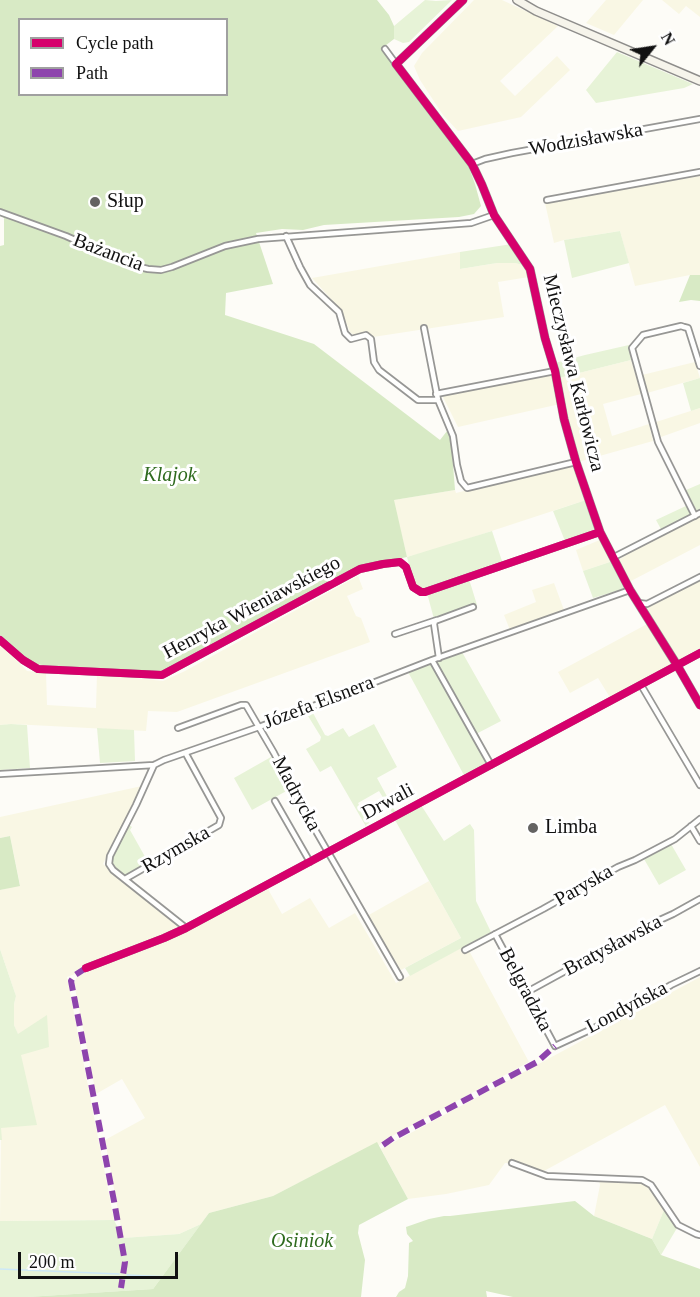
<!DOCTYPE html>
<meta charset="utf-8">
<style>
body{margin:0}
#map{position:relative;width:700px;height:1297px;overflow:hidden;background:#fdfcf7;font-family:"Times New Roman",serif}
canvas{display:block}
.legend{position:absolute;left:18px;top:18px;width:210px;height:78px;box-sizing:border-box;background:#fff;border:2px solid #a0a0a0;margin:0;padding:8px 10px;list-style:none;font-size:18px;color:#111}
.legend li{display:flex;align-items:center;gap:12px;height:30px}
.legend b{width:30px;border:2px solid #a0a0a0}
.north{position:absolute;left:622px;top:18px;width:60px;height:60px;-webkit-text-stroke:4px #fff;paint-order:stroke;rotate:60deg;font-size:16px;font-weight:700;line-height:24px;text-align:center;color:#111}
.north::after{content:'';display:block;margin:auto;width:21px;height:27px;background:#111;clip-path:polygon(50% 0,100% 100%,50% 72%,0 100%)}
.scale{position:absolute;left:18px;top:1252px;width:160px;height:27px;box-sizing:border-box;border:3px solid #111;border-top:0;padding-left:8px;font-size:18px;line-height:21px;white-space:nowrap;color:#111;-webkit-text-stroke:4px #fff;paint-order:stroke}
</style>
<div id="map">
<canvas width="700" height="1297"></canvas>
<ul class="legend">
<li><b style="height:8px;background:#d6006c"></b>Cycle path</li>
<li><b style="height:8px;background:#8e44ad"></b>Path</li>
</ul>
<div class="north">N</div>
<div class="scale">200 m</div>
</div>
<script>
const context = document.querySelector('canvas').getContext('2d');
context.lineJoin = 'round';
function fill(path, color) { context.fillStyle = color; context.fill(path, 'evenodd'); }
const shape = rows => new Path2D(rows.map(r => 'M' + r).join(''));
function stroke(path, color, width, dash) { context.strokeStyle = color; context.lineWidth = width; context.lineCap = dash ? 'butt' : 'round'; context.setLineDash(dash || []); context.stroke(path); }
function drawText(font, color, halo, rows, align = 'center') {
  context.font = font + ' "Times New Roman",serif'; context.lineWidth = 6; context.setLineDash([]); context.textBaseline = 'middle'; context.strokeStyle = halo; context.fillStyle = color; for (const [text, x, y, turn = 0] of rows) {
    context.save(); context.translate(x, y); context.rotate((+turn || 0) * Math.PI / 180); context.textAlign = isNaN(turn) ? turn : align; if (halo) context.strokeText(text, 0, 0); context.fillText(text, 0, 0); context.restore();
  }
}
fill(shape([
 [474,0,502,0,558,26,500,81,515,96,557,56,570,70,521,117,458,131,443,115,420,80,414,66,422,53],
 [606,0,643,0,614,35,586,23],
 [662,0,700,0,700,17,686,6,679,14],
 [700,176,700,275,690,275,635,286,620,231,564,240,554,243,545,203],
 [460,252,460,269,497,263,515,263,523,265,529,277,498,282,504,317,373,337,366,331,355,336,350,332,341,310,312,278],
 [631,360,641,394,603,404,612,436,649,424,653,441,578,462,559,378],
 [695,362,700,378,647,393,642,375],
 [554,374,560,404,458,427,442,395],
 [700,408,700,423,661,437,656,422],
 [569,465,574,466,586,500,440,548,407,557,393,500,455,490,456,493],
 [700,516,700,545,629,582,619,560,627,554],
 [602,539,613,561,583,571,576,550],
 [358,576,363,589,347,596,356,616,361,618,370,642,177,712,148,711,146,731,12,724,0,725,0,643,27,671,46,673,47,705,96,708,97,674,163,681,185,671],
 [700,580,700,648,678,660,644,608],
 [554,583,564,610,510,630,504,615,536,602,532,590],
 [649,623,673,664,611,699,598,678,570,693,558,672],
 [142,786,103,864,185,932,268,889,282,914,310,898,329,928,355,913,396,983,466,945,529,1062,383,1141,379,1146,377,1143,273,1196,209,1213,201,1224,179,1234,123,1238,105,1140,145,1118,122,1079,96,1094,74,983,77,977,85,972,149,948,148,946,67,977,114,1220,0,1221,1,1128,21,1054,49,1046,18,1035,14,1025,14,1004,16,996,0,949,0,890,20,885,10,836,0,838,0,817],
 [429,881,461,938,401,970,367,916],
 [700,977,700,1167,665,1105,544,1171,512,1163,505,1163,489,1185,446,1194,408,1199,381,1149],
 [599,1180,645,1183,664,1210,652,1239,594,1216,600,1185]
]), '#f9f7e4');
fill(shape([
 [425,0,436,1,452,0,409,42,403,43,394,39,394,26],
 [617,52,693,84,684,88,596,103,586,90],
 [620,231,629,263,572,278,564,240],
 [512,244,523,265,515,263,497,263,460,269,460,252],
 [629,345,631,360,559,378,555,363,585,355],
 [700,378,700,408,691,411,683,383],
 [700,484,700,511,697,513,686,490],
 [586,500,597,531,565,541,553,511],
 [688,505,692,515,662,531,656,520],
 [492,531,503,564,425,589,415,587,407,557],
 [613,561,627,588,593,598,583,571],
 [469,579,477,605,434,619,427,593],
 [462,652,501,721,476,734,436,661],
 [432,664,488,764,465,777,408,672],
 [314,710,313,713,325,735,328,736,343,728,349,737,374,724,397,767,377,778,396,813,393,814,379,791,358,803,369,823,366,825,368,830,331,766,320,772,306,749,320,741,321,737,308,716,305,713],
 [11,724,27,725,30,768,0,770,0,725],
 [97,728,134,730,135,761,100,763],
 [271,757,290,789,252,810,234,778],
 [421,805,444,841,470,824,474,830,476,901,491,932,410,976,405,968,461,938,395,820],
 [129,825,132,827,130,830,148,862,124,876,112,864,111,857],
 [671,844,686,870,659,885,644,859],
 [0,949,16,996,14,1004,14,1025,18,1034,47,1015,49,1047,21,1055,37,1125,1,1128,2,1140,0,1140],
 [664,1210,677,1228,661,1255,652,1239],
 [114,1220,123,1238,179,1234,201,1224,153,1289,27,1297,0,1297,0,1221]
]), '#e7f3d7');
fill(shape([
 [0,0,377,0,389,15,394,26,394,39,381,49,443,132,467,162,475,184,481,206,474,214,459,217,324,225,303,230,282,229,256,233,273,284,226,293,225,315,314,344,440,440,447,431,451,439,455,490,394,500,407,557,359,567,160,673,91,669,31,664,0,635,0,246,4,245,4,218,0,216],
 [20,20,226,20,226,94,20,94],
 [690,275,700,275,700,301,691,300,679,302],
 [10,836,20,886,0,890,0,838],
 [377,1142,408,1199,359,1225,358,1233,365,1260,361,1297,27,1297,153,1289,209,1213,273,1196],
 [575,1201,594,1216,652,1239,661,1255,700,1269,700,1297,513,1297,486,1291,487,1297,396,1297,399,1292,405,1288,408,1276,409,1243,413,1241,407,1234,406,1227,429,1219,444,1216,450,1216]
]), '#d8eac5');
stroke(shape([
 [0,1269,119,1274],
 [127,1275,170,1277]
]), '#cde8f7', 1.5);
const minor = shape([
 [385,49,396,64],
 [472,164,485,159,512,153,700,119],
 [547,200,700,172],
 [0,212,66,236,131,265,148,269,161,270,172,267,225,246,258,239,471,223,494,215],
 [286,236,300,267,310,285,339,312,345,333,351,339,366,335,371,339,374,362,379,370,418,400,438,400],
 [424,328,438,400,453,436,457,465,461,481,467,488,576,462],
 [436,394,555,371],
 [695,516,658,442,632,348,643,335,681,326,684,327,688,328,700,366],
 [614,557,700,513],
 [639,603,647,604,700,577],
 [395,634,437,620],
 [0,640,23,660,38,669,162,675,360,569,383,564,400,562,406,567,413,587,421,592,425,592,600,532],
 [439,658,434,624,435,621,473,607],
 [432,660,491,765],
 [641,685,700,785],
 [178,728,241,705,246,705,274,753,298,800,400,977],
 [154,765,136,805,110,856,109,864,113,870,186,928],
 [0,774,154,765,164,760,259,727,432,660,630,590],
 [275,801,310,862],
 [691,826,700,841],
 [125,879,219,825,221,818,186,754],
 [495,934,555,1046,620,1016,671,985,700,971],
 [465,950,543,909,618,867,635,860,675,839,700,819],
 [86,968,164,938,186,928,700,653],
 [527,992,651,924,673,914,700,899],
 [512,1163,547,1176,642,1180,651,1185,678,1225,696,1234,700,1235]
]);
const tertiary = shape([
 [463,0,396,64,472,164,482,185,494,215,530,269,545,338,555,371,564,419,576,462,600,532,630,590,677,665,700,705]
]);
const secondary = shape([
 [517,0,536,11,700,81]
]);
stroke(minor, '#979795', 8);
stroke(tertiary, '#979795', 9);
stroke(secondary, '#8e8d8b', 10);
stroke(minor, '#fffffe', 4.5);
stroke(tertiary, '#fffffe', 6);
stroke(secondary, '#f6f4eb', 7);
stroke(shape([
 [86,968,75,975,71,981,114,1201,125,1262,121,1288],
 [383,1145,393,1138,537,1062,555,1046]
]), '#8e44ad', 6, [12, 6]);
stroke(shape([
 [463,0,396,64,472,164,482,185,494,215,530,269,545,338,555,371,564,419,576,462,600,532,630,590,677,665,700,705],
 [0,640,23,660,38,669,162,675,360,569,383,564,400,562,406,567,413,587,421,592,425,592,600,532],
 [86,968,164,938,186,928,700,653]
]), '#d6006c', 8);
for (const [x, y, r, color] of [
 [95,202,6,"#646362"],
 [533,828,6,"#646362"]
]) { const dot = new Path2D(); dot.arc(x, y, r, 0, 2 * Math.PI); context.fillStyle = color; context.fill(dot); stroke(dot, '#fff', 2); }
drawText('20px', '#111', '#fff', [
 ["Wodzisławska",586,140,-10],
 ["Bażancia",108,253,21],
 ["Mieczysława Karłowicza",573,373,76],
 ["Henryka Wieniawskiego",252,608,-28],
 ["Józefa Elsnera",319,703,-21],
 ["Madrycka",296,794,62],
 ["Drwali",388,802,-28],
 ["Rzymska",176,850,-30],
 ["Paryska",584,886,-30],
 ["Bratysławska",613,946,-28],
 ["Belgradzka",525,990,62],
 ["Londyńska",627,1008,-28]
]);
drawText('20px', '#111', '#fff', [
 ["Słup",107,202],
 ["Limba",545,828]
], 'left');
drawText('italic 20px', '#2f6b1f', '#fff', [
 ["Klajok",170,476],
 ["Osiniok",302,1242]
]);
</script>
